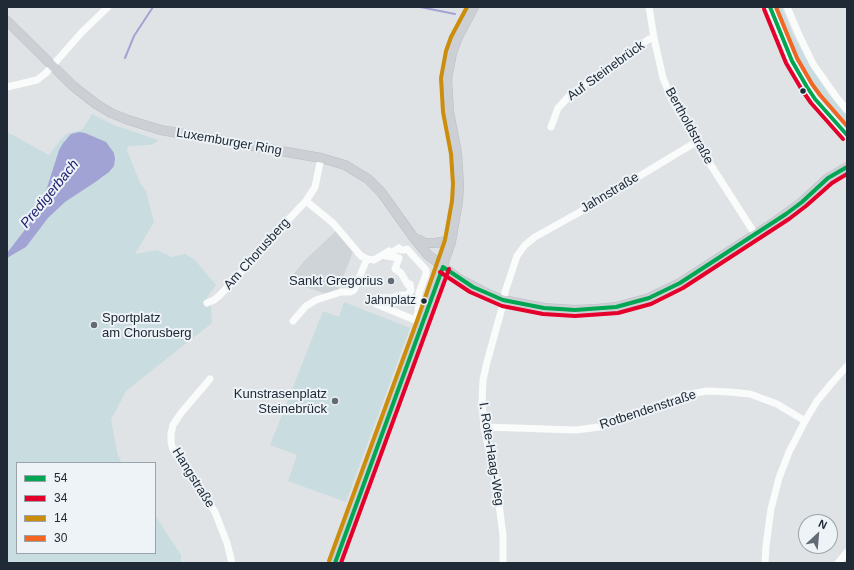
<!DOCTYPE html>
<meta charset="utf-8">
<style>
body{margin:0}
#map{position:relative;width:854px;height:570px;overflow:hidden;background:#e0e3e6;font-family:Helvetica,sans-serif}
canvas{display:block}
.frame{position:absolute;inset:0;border:8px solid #202a37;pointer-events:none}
.legend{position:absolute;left:16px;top:462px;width:140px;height:92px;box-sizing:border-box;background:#edf3f6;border:1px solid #9ba3aa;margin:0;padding:5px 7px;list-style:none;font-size:12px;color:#202a37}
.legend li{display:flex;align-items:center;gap:8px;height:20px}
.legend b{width:20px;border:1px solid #9ba3aa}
.north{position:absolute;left:798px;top:514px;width:40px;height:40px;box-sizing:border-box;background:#edf3f6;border:1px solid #9ba3aa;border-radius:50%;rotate:26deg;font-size:11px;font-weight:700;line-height:16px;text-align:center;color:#202a37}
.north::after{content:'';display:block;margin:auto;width:14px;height:18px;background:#636b74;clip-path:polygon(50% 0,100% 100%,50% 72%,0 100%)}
</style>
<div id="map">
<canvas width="854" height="570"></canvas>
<div class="frame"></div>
<ul class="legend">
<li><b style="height:5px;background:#00a651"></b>54</li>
<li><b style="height:5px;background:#e4002b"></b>34</li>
<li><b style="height:5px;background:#cc8d0b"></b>14</li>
<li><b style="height:5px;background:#f26522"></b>30</li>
</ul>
<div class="north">N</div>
</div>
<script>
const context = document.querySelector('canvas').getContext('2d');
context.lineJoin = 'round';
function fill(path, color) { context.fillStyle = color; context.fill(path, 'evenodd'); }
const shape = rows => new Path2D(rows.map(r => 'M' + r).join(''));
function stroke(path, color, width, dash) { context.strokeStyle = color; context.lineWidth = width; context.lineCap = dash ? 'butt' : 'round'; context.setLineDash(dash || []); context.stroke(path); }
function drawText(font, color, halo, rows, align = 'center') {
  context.font = font + ' Helvetica,sans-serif'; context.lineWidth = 4; context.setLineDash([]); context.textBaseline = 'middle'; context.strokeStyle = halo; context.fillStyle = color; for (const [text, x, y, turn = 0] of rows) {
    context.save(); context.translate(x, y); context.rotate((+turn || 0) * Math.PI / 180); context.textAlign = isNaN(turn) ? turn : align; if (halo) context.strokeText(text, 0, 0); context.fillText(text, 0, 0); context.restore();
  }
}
fill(shape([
 [337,230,353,252,338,290,326,294,288,281,305,260]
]), '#ced4d7');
fill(shape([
 [772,7,782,7,790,28,805,57,827,92,847,116,847,129,828,109,808,83,794,59],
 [92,114,114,125,158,140,157,142,150,145,128,146,127,150,140,183,146,191,154,222,135,254,157,250,172,257,185,254,195,260,216,285,207,297,211,307,212,323,126,391,111,420,118,456,122,463,17,463,17,553,155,553,155,515,181,555,181,563,7,563,7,258,26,247,48,218,65,202,105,176,66,138,59,150,42,203,27,227,7,253,7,132,49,155,60,140,68,133,82,130],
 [344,302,410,328,346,502,288,481,297,455,270,445,323,311,339,317]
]), '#c9dcdf');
fill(shape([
 [79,132,85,133,106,142,114,153,115,159,114,166,109,172,97,181,65,202,48,218,26,247,7,258,7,253,27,227,42,203,59,150,63,143,71,134]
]), '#a1a3d4');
stroke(shape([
 [420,7,455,14],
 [125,58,134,36,153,7]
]), '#a1a3d4', 2);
const major = shape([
 [7,21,73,86,96,104,111,113,128,120,161,130,321,158,345,165,368,179,381,192,414,238,428,255,459,279,490,295,503,300,544,308,575,310,597,309,616,307,649,298,680,283,773,223,802,202,828,178,847,167],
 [417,239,426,243,436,243,446,241,453,232],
 [335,563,424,320,451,242,458,202,459,184,457,153,449,112,447,79,452,53,457,39,474,7]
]);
stroke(major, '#bbbec3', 10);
stroke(shape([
 [649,7,654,38,663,78,672,100,696,142,755,234],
 [770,7,792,61,807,87,815,99,847,135],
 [787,7,799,35,813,64,837,98,847,110],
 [7,87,37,80,46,73,82,32,108,7],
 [551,127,558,108,571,94,649,39,654,38],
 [306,201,333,223,361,256,367,259,374,260,389,251],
 [399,248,401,250,404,250,407,249,426,270,426,274,419,293,418,313,415,320,376,304,378,298,391,298,403,295,404,298,411,291,410,284,408,285,401,273,395,269,399,258,386,256,399,248],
 [207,303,214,300,219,296,238,276,253,257,306,201,315,187,321,158],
 [293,321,306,306,316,300,341,292,350,292,354,290,367,259],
 [210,379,181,413,173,425,171,434,171,442,173,450,215,512,227,543,232,563],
 [484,427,576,430,599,427,685,395,707,391,730,392,750,394,777,404,805,421],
 [503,563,503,535,496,482,484,427,482,403,483,380,487,362,502,308,505,292,517,256,525,245,535,237,578,213,696,142],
 [765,563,766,546,771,509,779,478,789,452,805,421,817,401,831,384,847,366],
 [838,563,847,552]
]), '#fafbfb', 7);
stroke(major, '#cccfd4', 9);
stroke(shape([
 [770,7,792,61,807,87,815,99,847,135],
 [443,267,473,287,503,300,544,308,575,310,616,307,649,298,680,283,786,214,802,202,828,178,847,167],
 [335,563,443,267]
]), '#00a651', 4);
stroke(shape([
 [764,9,786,63,802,90,811,103,843,139],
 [440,272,470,292,502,306,543,314,575,316,618,313,651,304,683,288,789,219,806,206,832,183,847,174],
 [341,563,449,269]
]), '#e4002b', 4);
stroke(shape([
 [329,561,418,318,445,240,452,201,453,184,451,154,443,112,441,78,446,51,451,37,467,7]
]), '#cc8d0b', 4);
stroke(shape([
 [776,7,797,58,812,84,820,95,847,126]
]), '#f26522', 4);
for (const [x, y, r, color] of [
 [803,91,3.5,"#202a37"],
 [391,281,4,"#636b74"],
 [424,301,3.5,"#202a37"],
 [94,325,4,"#636b74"],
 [335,401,4,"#636b74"]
]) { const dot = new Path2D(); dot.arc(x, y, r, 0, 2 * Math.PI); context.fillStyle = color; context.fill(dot); stroke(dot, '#edf3f6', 1.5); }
drawText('12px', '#202a37', '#edf3f6', [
 ["Jahnplatz",416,301]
], 'right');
drawText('13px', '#202a37', '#edf3f6', [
 ["Auf Steinebrück",606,71,-36],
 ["Bertholdstraße",689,126,61],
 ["Luxemburger Ring",229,142,10],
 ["Jahnstraße",610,193,-31],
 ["Am Chorusberg",257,254,-48],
 ["Rotbendenstraße",648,410,-18],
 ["I. Rote-Haag-Weg",491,454,81],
 ["Hangstraße",193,478,58]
]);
drawText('13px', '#202a37', '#edf3f6', [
 ["Sankt Gregorius",383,281],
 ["Sportplatz",102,318,"left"],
 ["am Chorusberg",102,333,"left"],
 ["Kunstrasenplatz",327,394],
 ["Steinebrück",327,409]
], 'right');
drawText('italic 14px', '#1c1d71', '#edf3f6', [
 ["Predigerbach",50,194,-51]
]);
</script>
